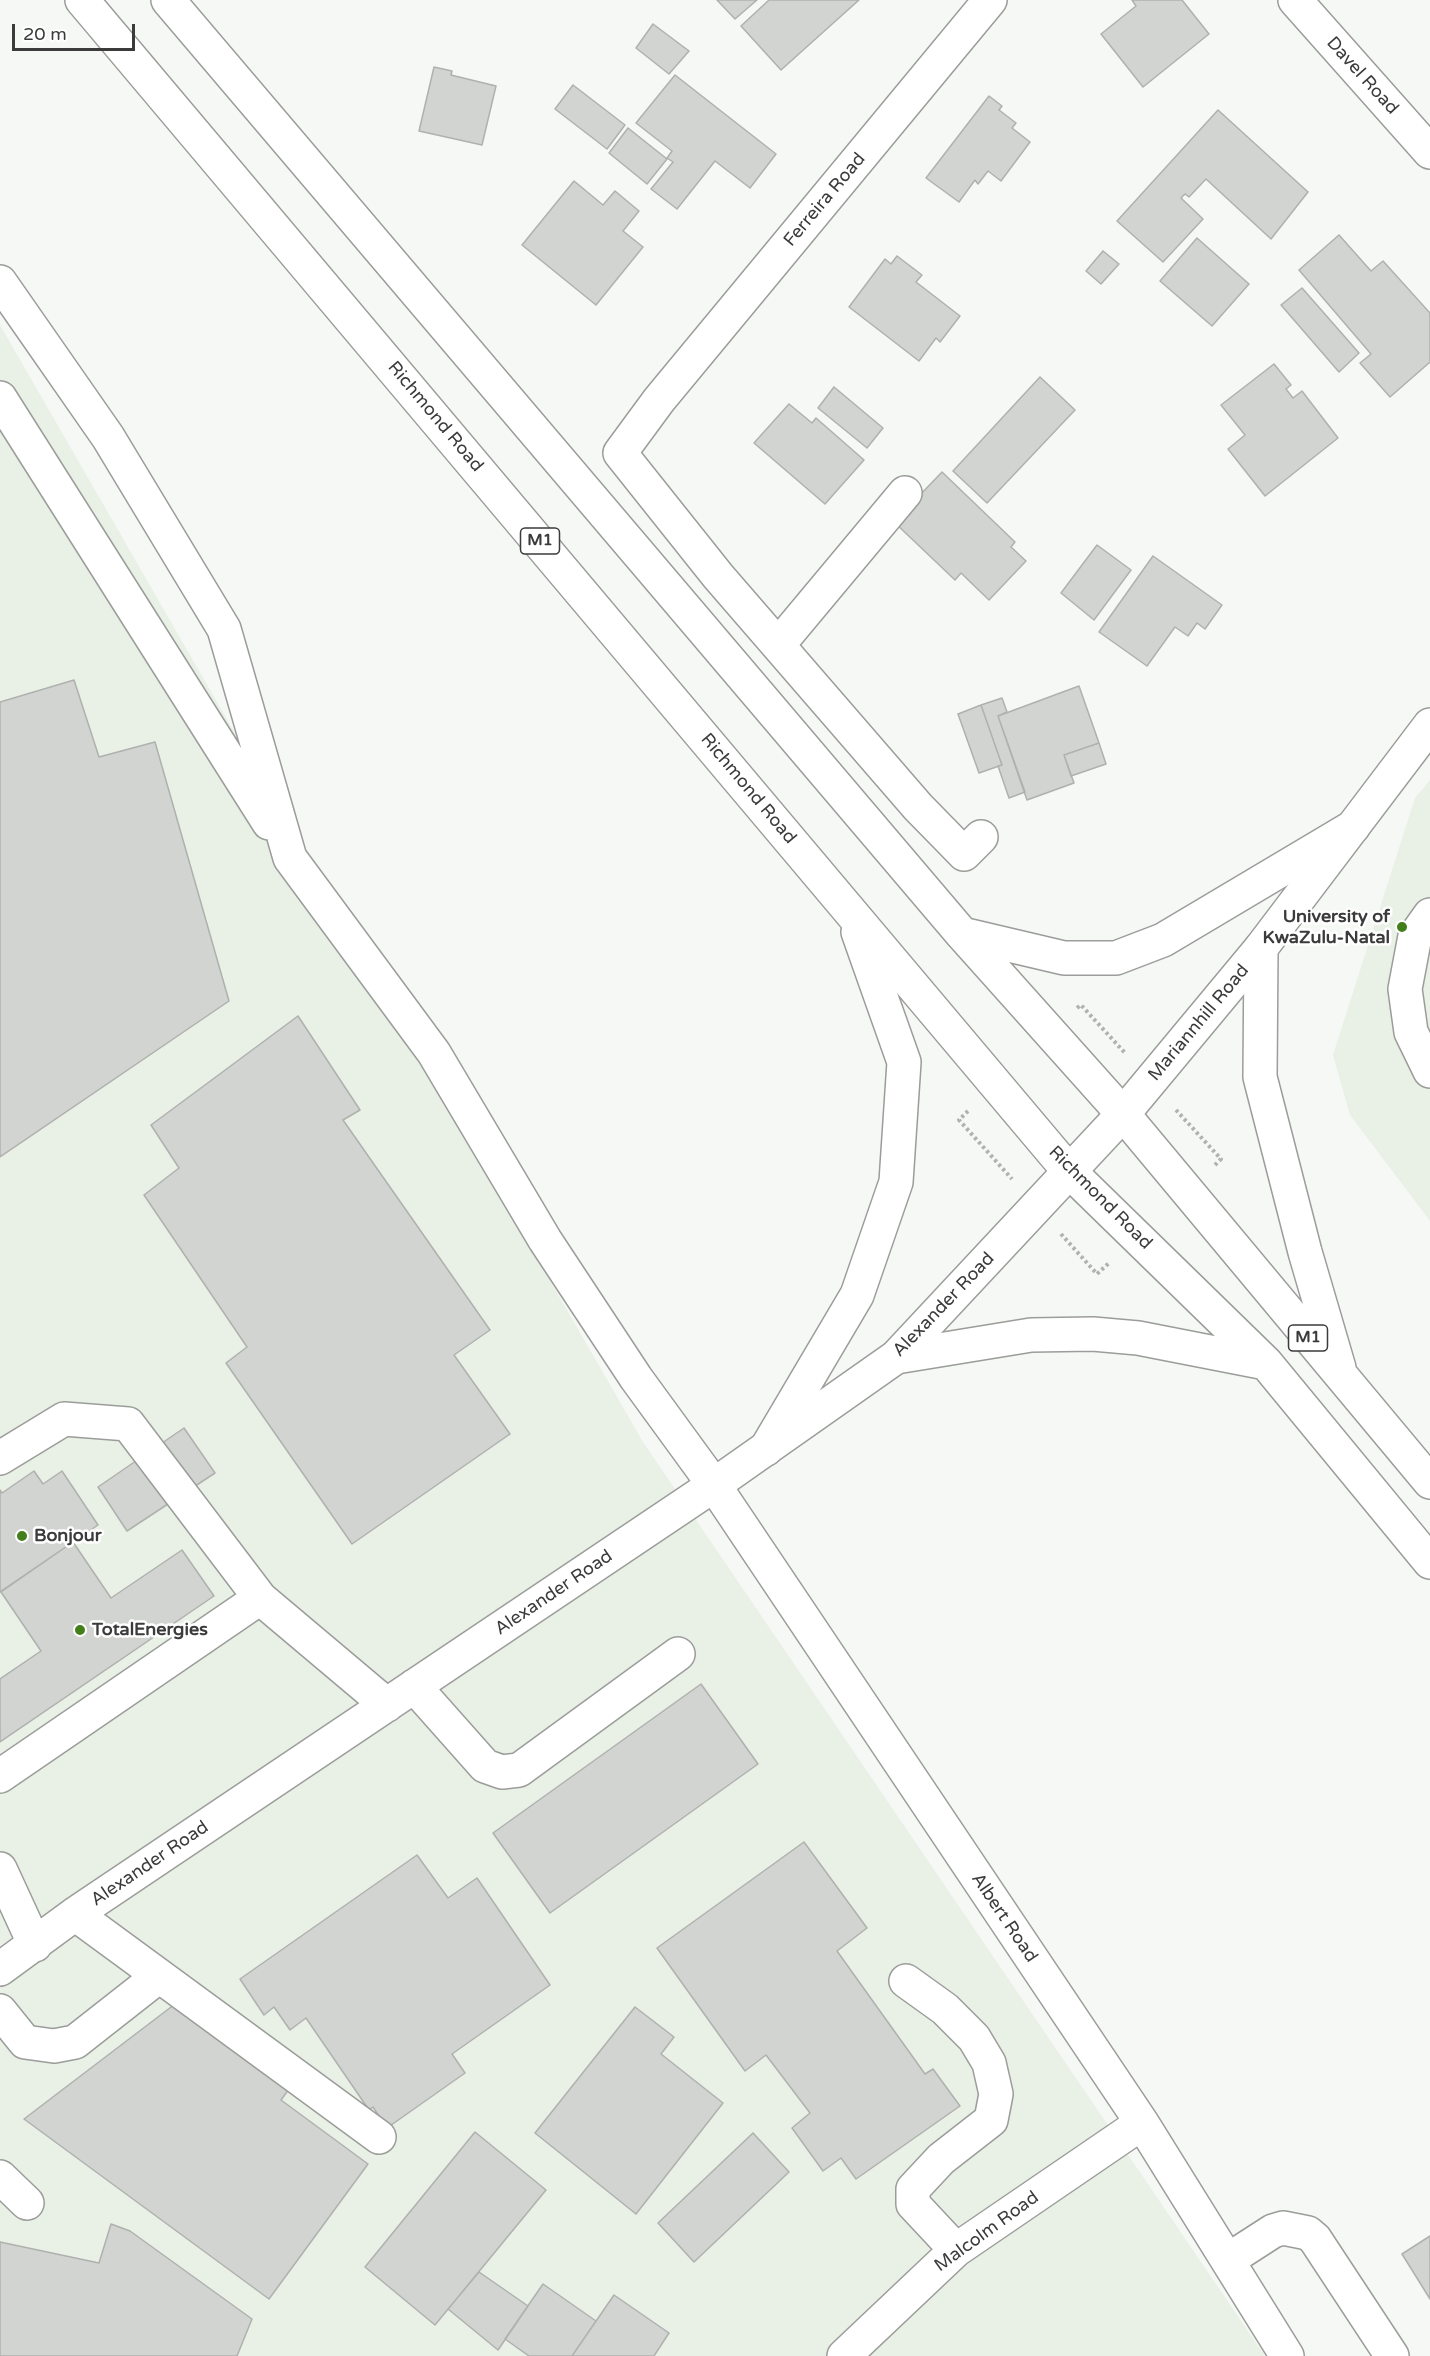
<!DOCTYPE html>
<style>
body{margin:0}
#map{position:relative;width:1430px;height:2356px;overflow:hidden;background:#f6f8f5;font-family:"Varela Round",sans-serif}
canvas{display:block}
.scale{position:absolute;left:12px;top:24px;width:123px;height:27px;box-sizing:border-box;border:3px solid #3a3b3a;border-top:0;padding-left:8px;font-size:18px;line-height:21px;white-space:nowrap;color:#3a3b3a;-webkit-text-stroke:4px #fff;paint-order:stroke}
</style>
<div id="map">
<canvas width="1430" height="2356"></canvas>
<div class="scale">20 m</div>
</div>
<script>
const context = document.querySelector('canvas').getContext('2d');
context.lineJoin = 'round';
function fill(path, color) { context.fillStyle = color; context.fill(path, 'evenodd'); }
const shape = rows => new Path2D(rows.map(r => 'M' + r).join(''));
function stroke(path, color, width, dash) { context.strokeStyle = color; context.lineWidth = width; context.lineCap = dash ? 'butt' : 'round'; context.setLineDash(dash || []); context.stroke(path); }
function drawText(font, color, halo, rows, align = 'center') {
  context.font = font + ' "Varela Round",sans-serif'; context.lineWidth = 5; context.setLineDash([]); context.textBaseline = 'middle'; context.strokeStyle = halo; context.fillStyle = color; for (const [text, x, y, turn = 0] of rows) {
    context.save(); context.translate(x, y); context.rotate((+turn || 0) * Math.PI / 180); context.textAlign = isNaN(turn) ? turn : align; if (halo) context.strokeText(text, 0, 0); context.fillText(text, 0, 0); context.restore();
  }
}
fill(shape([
 [0,325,643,1442,1265,2356,0,2356],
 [1430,780,1430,1221,1350,1115,1333,1055,1415,798]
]), '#e9f0e6');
const building = shape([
 [717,0,757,0,735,19,717,0],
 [769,0,859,0,781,70,741,26,769,0],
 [1132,0,1182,0,1209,34,1143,87,1101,34,1136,6,1132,0],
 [653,24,689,51,669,74,636,48,653,24],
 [434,67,452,71,451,75,496,86,482,145,419,131,434,67],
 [675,75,776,154,750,188,715,161,677,209,651,189,673,162,667,158,672,151,636,123,675,75],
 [573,85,625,125,607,149,555,109,573,85],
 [989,96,1002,106,999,110,1016,123,1012,128,1030,142,1001,181,988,171,978,184,975,180,959,202,926,178,989,96],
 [1218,110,1308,192,1271,239,1206,179,1189,197,1185,194,1181,198,1203,219,1163,262,1117,221,1218,110],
 [628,128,667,159,647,184,609,153,628,128],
 [574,181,603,205,615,191,639,211,623,231,643,247,596,305,522,245,574,181],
 [1339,235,1371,271,1383,261,1430,313,1430,362,1390,397,1360,363,1371,354,1299,270,1339,235],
 [1197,238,1249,284,1212,326,1160,281,1197,238],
 [1103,251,1119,264,1101,284,1086,271,1103,251],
 [897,256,922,275,916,282,960,316,940,342,936,338,919,361,849,307,885,259,891,264,897,256],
 [1302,288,1359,353,1339,372,1281,305,1302,288],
 [1274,364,1291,385,1286,389,1293,398,1302,391,1338,438,1265,496,1228,449,1245,435,1221,405,1274,364],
 [1040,377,1075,410,987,503,953,471,1040,377],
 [834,387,883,428,867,448,818,408,834,387],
 [789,404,812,423,816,418,864,460,825,504,754,443,789,404],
 [942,472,1015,542,1011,547,1026,561,989,600,961,573,955,580,894,522,942,472],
 [1097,545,1131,570,1094,620,1061,593,1097,545],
 [1153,556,1222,605,1205,629,1197,623,1188,636,1175,627,1147,666,1099,632,1153,556],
 [74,680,99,757,155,742,229,1001,0,1157,0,702,74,680],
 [1079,686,1099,743,1064,755,1074,783,1027,800,998,716,1079,686],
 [1002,698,1007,712,998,716,1025,792,1009,798,998,766,1002,765,981,705,1002,698],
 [981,705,1002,765,979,773,958,714,981,705],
 [1099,743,1106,764,1071,776,1064,755,1099,743],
 [298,1016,360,1110,343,1120,490,1330,454,1355,510,1434,352,1544,226,1363,247,1347,144,1195,179,1168,151,1125,298,1016],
 [184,1428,215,1473,127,1531,98,1487,184,1428],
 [34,1471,43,1484,62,1471,98,1525,0,1592,0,1490,2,1493,34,1471],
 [73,1542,111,1598,182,1550,214,1596,0,1742,0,1679,41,1651,1,1592,73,1542],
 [701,1684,758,1764,550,1913,493,1833,701,1684],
 [804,1842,867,1928,837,1951,925,2074,933,2069,960,2106,856,2179,841,2158,823,2171,792,2128,810,2113,766,2055,745,2071,657,1948,804,1842],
 [417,1855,448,1898,477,1878,550,1985,452,2054,465,2073,387,2128,373,2107,369,2110,306,2018,290,2030,274,2007,264,2015,240,1979,417,1855],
 [175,2004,289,2089,281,2100,368,2164,269,2299,24,2119,175,2004],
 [635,2007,674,2037,661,2054,723,2103,636,2214,535,2133,635,2007],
 [475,2132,546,2190,435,2325,365,2267,475,2132],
 [753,2133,789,2172,694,2262,658,2223,753,2133],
 [111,2224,130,2231,252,2319,237,2356,0,2356,0,2242,99,2263,111,2224],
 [1430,2236,1430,2299,1402,2254,1430,2236],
 [479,2272,528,2306,498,2350,448,2309,479,2272],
 [543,2284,596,2321,572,2356,529,2356,505,2339,543,2284],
 [614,2295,669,2333,654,2356,572,2356,614,2295]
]);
fill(building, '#d2d4d1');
stroke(building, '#afb1ae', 1.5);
const minor = shape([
 [1295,0,1430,152],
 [0,282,108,437,224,629,290,858,434,1053,545,1240,636,1378,714,1485,1142,2123,1287,2356],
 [0,398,269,823],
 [779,644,905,493],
 [981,837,964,854,918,807,718,576,620,453,659,400,990,0],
 [1430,915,1415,936,1405,989,1411,1032,1430,1071],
 [0,1458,64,1419,128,1424,260,1598,387,1705],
 [414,1686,485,1766,502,1772,519,1770,678,1654],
 [0,1776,260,1598],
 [0,1869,35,1945],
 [75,1914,379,2137],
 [0,1969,75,1914,714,1485,896,1357,1123,1114,1261,948,1430,725],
 [906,1981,945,2009,974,2038,989,2063,996,2094,991,2120,941,2159,913,2189,913,2204,956,2250],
 [0,2011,25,2042,54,2046,75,2042,159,1976],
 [0,2177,27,2203],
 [1228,2260,1273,2231,1283,2228,1308,2233,1315,2239,1392,2356],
 [844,2356,956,2250,1142,2123]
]);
const highway = shape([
 [82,0,1068,1170,1266,1363,1430,1562],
 [168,0,962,934,1123,1114,1430,1482],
 [962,934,1064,958,1116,958,1163,940,1353,827],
 [1261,948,1260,1077,1305,1252,1339,1368],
 [896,1357,1031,1335,1093,1334,1138,1338,1266,1363],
 [766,1449,857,1295,896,1182,904,1062,858,932]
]);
stroke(minor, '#9b9d9a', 36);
stroke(highway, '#9b9d9a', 36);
stroke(shape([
 [1077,1008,1081,1005,1125,1053],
 [1176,1110,1221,1159,1214,1166],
 [968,1111,959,1120,1012,1179],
 [1061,1234,1097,1274,1109,1263]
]), '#b0b2b0', 4, [3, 3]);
stroke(minor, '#fff', 33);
stroke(highway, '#fff', 33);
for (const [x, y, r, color] of [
 [1402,927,6,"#427e19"],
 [22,1536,6,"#427e19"],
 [80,1630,6,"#427e19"]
]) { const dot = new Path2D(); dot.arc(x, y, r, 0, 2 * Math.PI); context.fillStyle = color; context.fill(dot); stroke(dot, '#fff', 2); }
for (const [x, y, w] of [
 [540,541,39],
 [1308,1338,39]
]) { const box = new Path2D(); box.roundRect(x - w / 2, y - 13, w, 26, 4.5); context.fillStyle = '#fff'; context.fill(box); stroke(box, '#3a3b3a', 1.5); }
drawText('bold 16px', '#3a3b3a', null, [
 ["M1",540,541],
 ["M1",1308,1338]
]);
drawText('18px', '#3a3b3a', '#fff', [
 ["Davel Road",1362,76,48],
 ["Ferreira Road",825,200,-50],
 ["Richmond Road",435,417,50],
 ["Richmond Road",748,789,50],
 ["Mariannhill Road",1199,1023,-50],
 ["Richmond Road",1100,1198,45],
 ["Alexander Road",944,1305,-46],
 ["Alexander Road",554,1593,-34],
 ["Alexander Road",150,1864,-34],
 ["Albert Road",1004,1918,56],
 ["Malcolm Road",987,2232,-36]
]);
drawText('bold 18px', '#3a3b3a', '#fff', [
 ["University of",1390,917,"right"],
 ["KwaZulu-Natal",1390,938,"right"],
 ["Bonjour",34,1536],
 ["TotalEnergies",92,1630]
], 'left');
</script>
